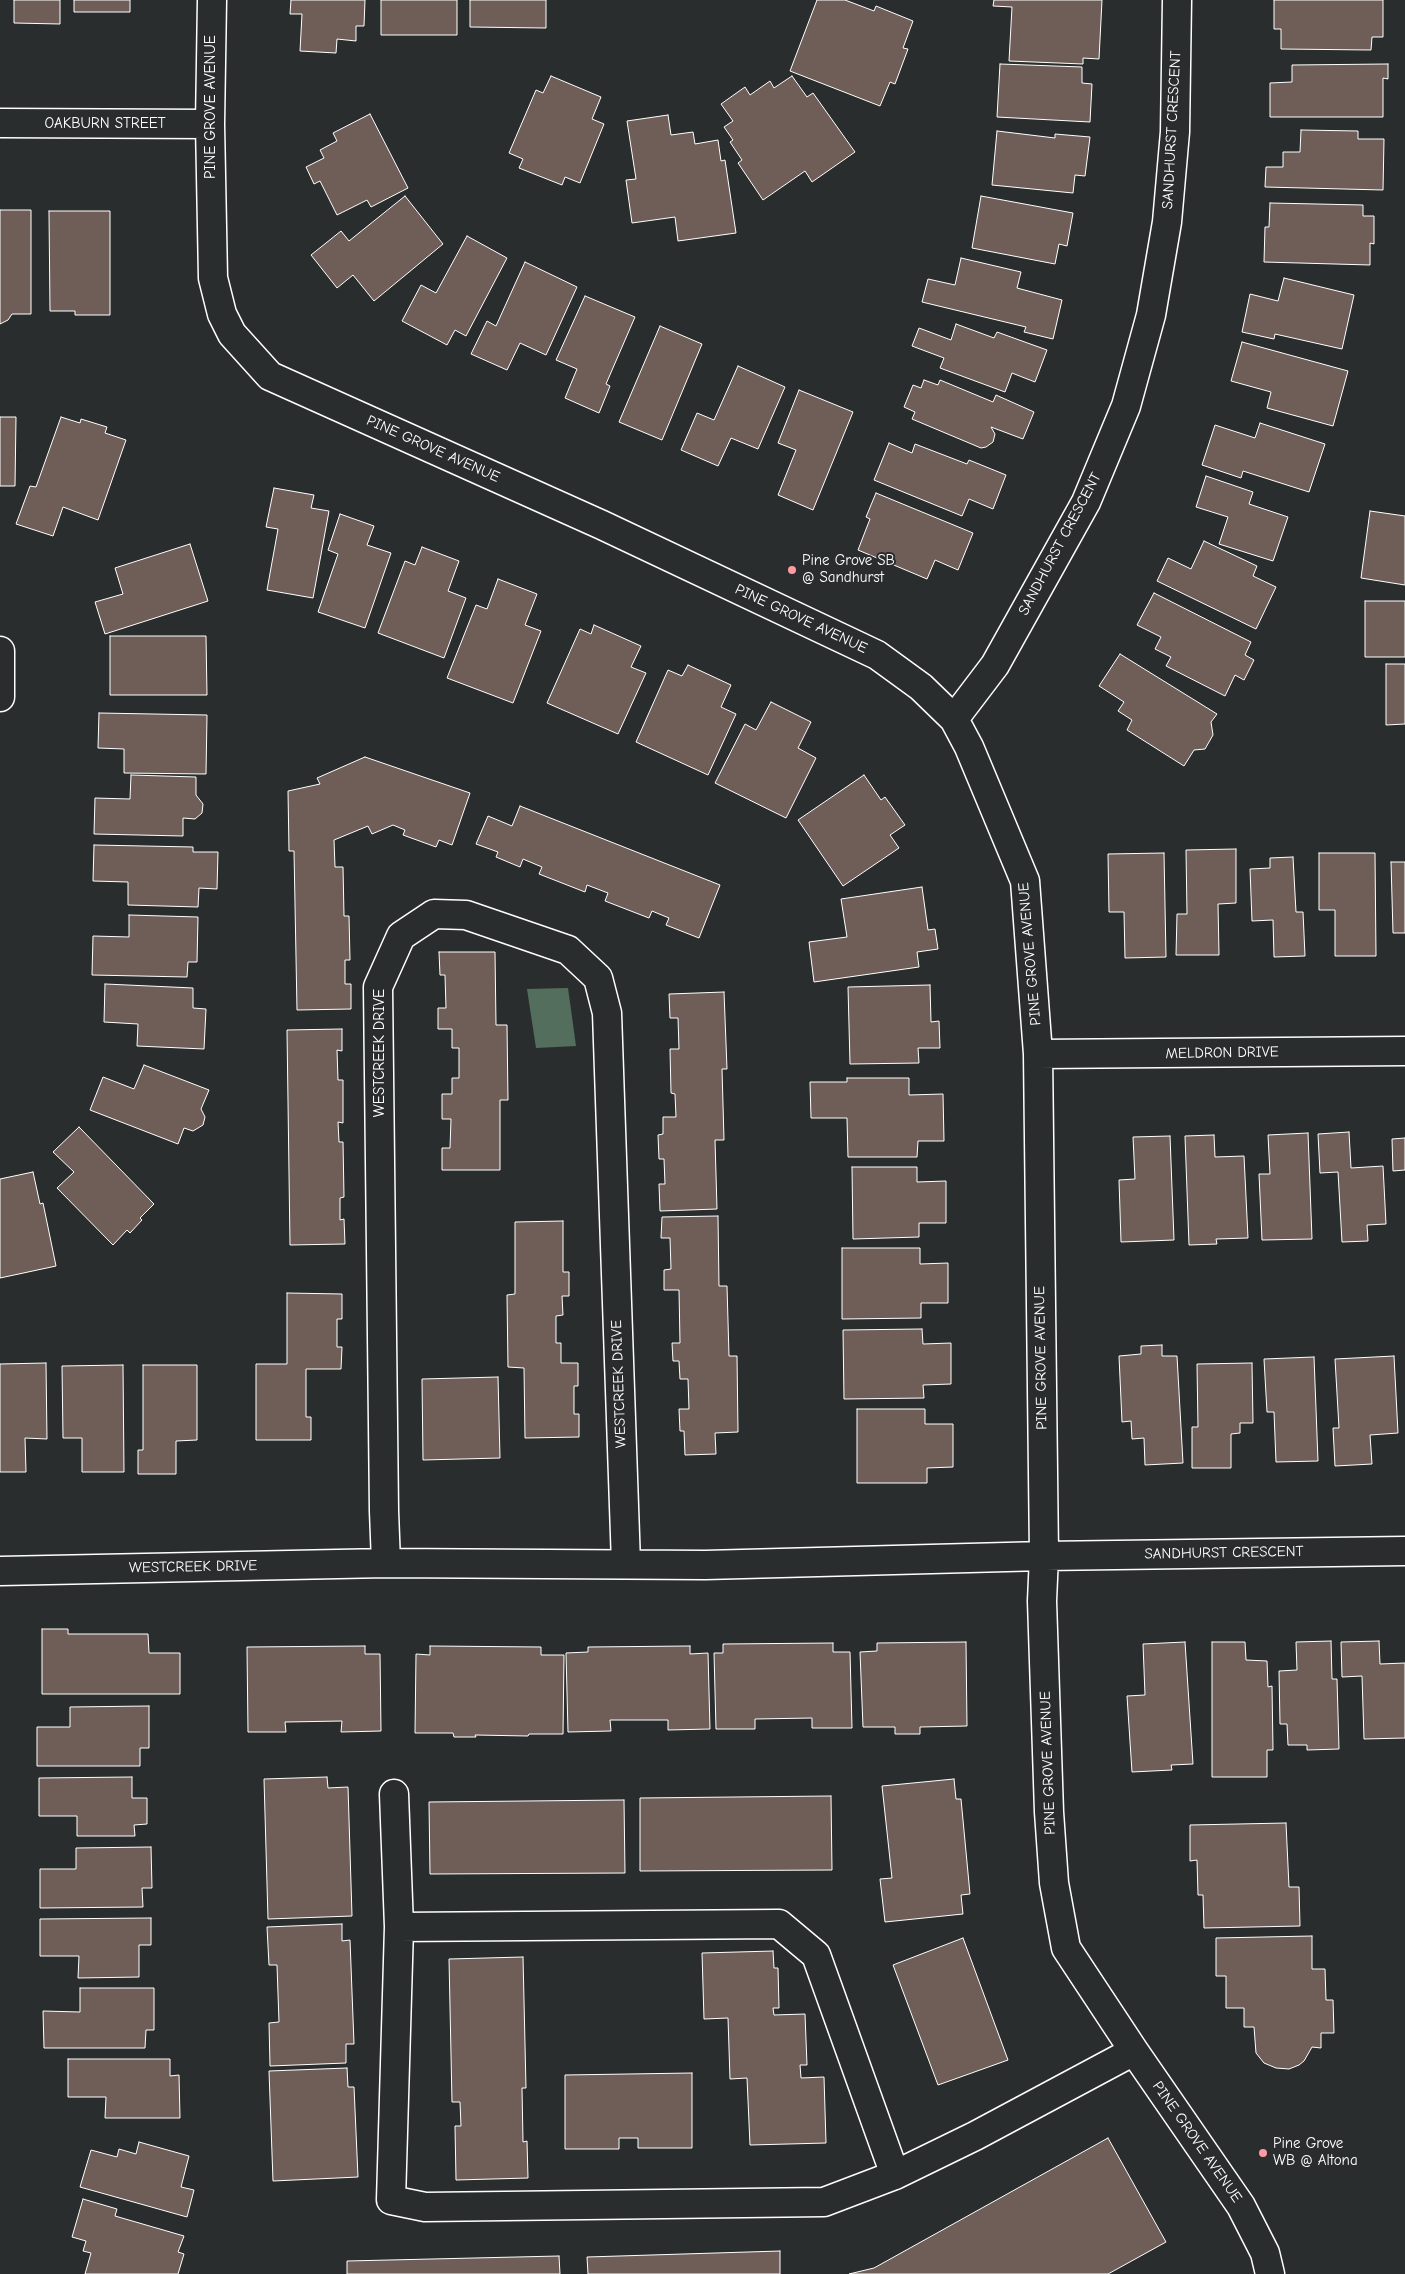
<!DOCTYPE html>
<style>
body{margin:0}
canvas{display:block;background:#2a2d2e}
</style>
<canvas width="1405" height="2274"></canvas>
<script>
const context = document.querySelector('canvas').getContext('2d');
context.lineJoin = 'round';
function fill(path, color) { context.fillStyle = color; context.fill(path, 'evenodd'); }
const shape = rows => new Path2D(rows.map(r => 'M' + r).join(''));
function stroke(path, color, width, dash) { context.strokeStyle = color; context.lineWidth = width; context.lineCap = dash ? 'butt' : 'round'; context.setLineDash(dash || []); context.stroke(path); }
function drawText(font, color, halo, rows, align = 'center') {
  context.font = font + ' "Comic Neue",sans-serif'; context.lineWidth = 4; context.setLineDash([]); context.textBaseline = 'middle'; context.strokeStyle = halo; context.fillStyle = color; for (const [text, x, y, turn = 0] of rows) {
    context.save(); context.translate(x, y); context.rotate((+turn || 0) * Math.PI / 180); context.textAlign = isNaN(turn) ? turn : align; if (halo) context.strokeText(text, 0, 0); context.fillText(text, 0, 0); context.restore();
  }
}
fill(shape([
 [568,988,576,1046,536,1048,527,989]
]), '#546e5d');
const building = shape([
 [14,0,60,0,60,24,14,23,14,0],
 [74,0,130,0,130,12,74,12,74,0],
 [291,0,365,0,364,26,356,26,356,41,337,39,336,53,300,51,302,14,290,14,291,0],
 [381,0,457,0,457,35,381,35,381,0],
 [470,0,546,0,546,28,470,27,470,0],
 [817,0,845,0,874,11,876,6,913,21,903,48,908,49,895,84,890,82,880,106,790,71,817,0],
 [994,0,1102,0,1099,59,1083,58,1083,64,1009,61,1012,7,993,6,994,0],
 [1274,0,1383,0,1383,37,1372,37,1371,50,1281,49,1281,29,1274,29,1274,0],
 [1000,64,1082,67,1082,83,1092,84,1090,122,997,117,1000,64],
 [1388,64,1388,79,1383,78,1383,117,1270,117,1270,83,1292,82,1292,65,1388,64],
 [551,76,601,97,592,119,604,124,580,183,565,177,562,185,519,168,523,159,509,153,536,90,543,93,551,76],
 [792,76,807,97,813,93,855,152,812,182,805,171,763,200,738,163,742,160,730,142,733,140,724,127,733,121,721,104,745,87,750,95,770,81,774,88,792,76],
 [370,114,408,188,371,207,367,200,337,215,320,181,314,184,306,167,324,158,320,150,337,141,333,133,370,114],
 [668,115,671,135,693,132,695,144,718,140,721,161,725,160,736,233,678,241,675,217,632,223,626,180,636,179,627,121,668,115],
 [1301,130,1358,131,1358,139,1384,139,1383,190,1265,187,1266,167,1283,167,1283,152,1300,152,1301,130],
 [997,131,1055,138,1055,134,1090,137,1085,176,1075,175,1073,193,992,185,997,131],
 [405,196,443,244,374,301,353,275,337,288,311,255,341,231,349,241,405,196],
 [981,196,1073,213,1067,246,1059,244,1055,264,972,248,981,196],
 [1270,203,1363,205,1363,216,1374,216,1374,244,1370,243,1370,265,1264,262,1265,227,1269,227,1270,203],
 [0,210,31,210,31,314,12,314,8,320,0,324,0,210],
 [49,211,110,211,110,315,75,315,75,311,50,311,49,211],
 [467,236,507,258,466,336,455,330,447,345,402,321,421,285,436,293,467,236],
 [961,258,1021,272,1017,288,1062,300,1053,339,1024,332,1026,327,922,302,928,279,955,285,961,258],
 [525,262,577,287,546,355,520,343,507,370,471,354,487,321,496,326,525,262],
 [1284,278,1354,295,1342,349,1275,334,1274,339,1242,332,1250,294,1278,301,1284,278],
 [585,296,635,317,606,384,610,386,599,413,565,398,577,369,556,360,585,296],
 [956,324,994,338,997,332,1047,350,1035,382,1012,373,1005,392,940,368,944,358,912,346,919,328,951,340,956,324],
 [660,326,702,344,662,440,619,422,660,326],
 [1242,342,1348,371,1333,426,1267,408,1271,392,1231,381,1242,342],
 [738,366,785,387,758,449,731,438,718,466,681,450,697,413,714,420,738,366],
 [924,380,938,385,940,380,993,402,996,395,1034,412,1023,439,991,427,995,434,993,442,986,447,981,448,912,419,915,412,904,407,913,385,921,388,924,380],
 [799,390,853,412,813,510,778,495,796,450,778,443,799,390],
 [0,417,16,417,15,486,0,486,0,417],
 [61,417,80,423,81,419,107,427,105,433,126,440,98,520,63,507,53,536,16,524,30,486,36,487,61,417],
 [1260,423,1325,444,1309,492,1243,471,1241,478,1202,465,1215,425,1255,438,1260,423],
 [889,443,912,453,915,444,967,464,969,460,1006,475,993,509,969,499,962,516,874,480,889,443],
 [1206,476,1253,492,1249,504,1288,517,1273,561,1219,544,1228,517,1196,507,1206,476],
 [274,488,314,495,311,508,329,511,313,598,267,590,278,529,266,527,274,488],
 [876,493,973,533,958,570,935,560,927,579,858,550,870,519,866,517,876,493],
 [1370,511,1405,516,1405,585,1361,578,1370,511],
 [340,514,374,526,367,545,391,553,365,628,318,612,338,554,328,550,340,514],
 [1204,541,1257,566,1253,576,1276,587,1256,629,1157,581,1168,558,1191,569,1204,541],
 [190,544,208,601,105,634,95,602,123,594,115,568,190,544],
 [422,547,459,561,448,591,466,598,444,658,378,633,405,561,415,565,422,547],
 [498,579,537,594,525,625,541,631,513,703,447,678,476,605,487,609,498,579],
 [1154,593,1251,642,1245,655,1254,660,1244,680,1235,675,1225,696,1166,666,1171,657,1155,649,1161,637,1137,625,1154,593],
 [1365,601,1405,601,1405,657,1365,657,1365,601],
 [594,625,641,646,631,667,646,673,618,734,547,703,580,629,591,634,594,625],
 [110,636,206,636,207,695,110,695,110,636],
 [1120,654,1217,714,1211,722,1213,735,1205,749,1194,750,1184,766,1127,730,1132,720,1118,711,1124,702,1099,686,1120,654],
 [1386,664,1405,664,1405,724,1386,725,1386,664],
 [688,665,731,685,721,707,736,714,708,775,636,742,668,670,682,676,688,665],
 [771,702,811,722,798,748,816,758,786,818,715,783,745,724,756,730,771,702],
 [99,713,207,715,206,774,124,773,124,749,98,748,99,713],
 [365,757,470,793,452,845,439,840,436,847,403,835,405,830,393,825,372,834,368,826,334,840,335,867,343,867,344,916,349,916,350,960,345,960,345,984,351,984,351,1009,297,1010,294,851,289,851,288,791,320,784,317,778,365,757],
 [131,775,196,777,196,795,203,804,202,813,195,819,183,818,183,836,94,834,95,798,130,799,131,775],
 [864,775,881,800,885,797,905,825,890,835,899,848,843,886,798,820,864,775],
 [520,806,720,885,699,938,666,925,669,918,652,911,649,918,605,901,608,893,587,885,585,892,539,874,542,867,523,859,520,867,496,857,498,852,476,844,488,816,512,826,520,806],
 [94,845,193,847,193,852,218,852,217,889,199,888,198,907,128,905,128,882,93,881,94,845],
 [1236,849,1236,903,1218,904,1219,955,1176,955,1177,914,1187,914,1186,850,1236,849],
 [1164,853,1166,957,1125,958,1124,912,1109,912,1108,854,1164,853],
 [1319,853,1375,853,1376,956,1335,956,1335,910,1319,910,1319,853],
 [1293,857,1296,912,1303,912,1305,956,1274,957,1273,920,1252,921,1250,869,1270,868,1270,858,1293,857],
 [1391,862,1405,862,1405,933,1393,933,1391,862],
 [922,887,928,930,935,929,938,949,917,952,919,967,814,982,809,942,847,937,841,899,922,887],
 [129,915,198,917,197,962,188,962,187,977,92,975,93,936,129,937,129,915],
 [439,952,495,952,496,1025,507,1025,508,1100,500,1100,500,1170,442,1170,442,1148,450,1148,451,1119,442,1119,442,1094,452,1094,452,1078,459,1078,459,1048,452,1048,452,1029,438,1029,438,1008,446,1008,445,975,440,975,439,952],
 [105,984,193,988,193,1008,206,1009,204,1049,137,1046,138,1024,104,1022,105,984],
 [930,985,931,1022,939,1021,940,1048,918,1048,919,1063,850,1064,848,987,930,985],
 [724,992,727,1069,722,1069,724,1140,715,1140,717,1209,660,1211,659,1184,665,1184,664,1159,659,1159,658,1135,663,1134,663,1117,676,1117,675,1094,671,1093,670,1049,679,1049,678,1018,670,1018,669,994,724,992],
 [342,1029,342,1051,337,1050,338,1080,343,1080,343,1123,338,1122,339,1142,343,1142,344,1197,340,1198,340,1220,344,1219,345,1244,290,1245,287,1030,342,1029],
 [144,1065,209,1090,201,1109,205,1117,203,1125,193,1131,184,1128,178,1144,90,1110,103,1077,134,1089,144,1065],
 [847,1078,909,1078,909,1095,943,1094,944,1141,918,1141,917,1157,848,1157,847,1118,811,1118,810,1082,847,1082,847,1078],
 [79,1127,154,1204,140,1218,142,1220,130,1233,127,1230,113,1245,57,1188,74,1172,53,1152,79,1127],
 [1349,1132,1351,1168,1383,1166,1386,1224,1367,1225,1368,1241,1342,1242,1338,1172,1320,1173,1318,1134,1349,1132],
 [1308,1133,1312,1239,1262,1240,1259,1174,1270,1174,1268,1135,1308,1133],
 [1214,1135,1215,1157,1244,1156,1248,1238,1216,1239,1217,1244,1189,1245,1185,1136,1214,1135],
 [1170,1136,1174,1240,1121,1242,1119,1180,1135,1179,1133,1137,1170,1136],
 [1405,1138,1405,1170,1393,1171,1392,1139,1405,1138],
 [852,1167,917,1167,917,1182,946,1181,946,1223,919,1223,919,1237,853,1239,852,1167],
 [33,1172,40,1204,43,1203,56,1266,0,1278,0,1179,33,1172],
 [718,1216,719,1286,727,1286,729,1356,737,1356,738,1432,715,1433,716,1454,685,1455,684,1431,680,1431,679,1409,689,1409,688,1379,680,1379,679,1361,673,1361,672,1343,680,1343,679,1290,664,1290,664,1270,671,1269,670,1238,661,1238,662,1217,718,1216],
 [563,1221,563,1272,569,1272,569,1296,562,1296,563,1315,556,1316,556,1343,561,1343,561,1363,578,1363,578,1386,574,1386,574,1414,579,1414,579,1437,525,1438,524,1368,508,1367,507,1295,515,1294,515,1222,563,1221],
 [842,1248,920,1248,920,1264,948,1263,948,1303,921,1303,921,1318,842,1319,842,1248],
 [287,1293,342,1294,342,1319,337,1319,337,1347,342,1347,341,1369,306,1369,306,1417,311,1417,311,1440,256,1440,256,1364,287,1364,287,1293],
 [922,1329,923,1344,951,1343,951,1384,923,1385,924,1398,844,1399,843,1330,922,1329],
 [1162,1345,1162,1356,1177,1356,1183,1463,1145,1465,1144,1438,1132,1439,1131,1421,1122,1422,1119,1356,1141,1354,1141,1346,1162,1345],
 [1394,1356,1398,1433,1370,1435,1372,1464,1335,1466,1333,1428,1339,1428,1335,1359,1394,1356],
 [1314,1357,1318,1461,1276,1462,1274,1412,1267,1412,1264,1359,1314,1357],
 [46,1363,47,1439,25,1438,26,1472,0,1472,0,1364,46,1363],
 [1252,1363,1253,1423,1240,1423,1240,1433,1231,1434,1231,1468,1192,1468,1192,1427,1198,1427,1197,1364,1252,1363],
 [123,1365,124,1472,82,1472,82,1438,63,1438,62,1366,123,1365],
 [143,1365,197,1365,197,1440,176,1441,176,1474,138,1474,138,1450,143,1450,143,1365],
 [498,1377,500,1458,423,1460,422,1379,498,1377],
 [857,1409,925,1409,925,1424,953,1424,953,1467,927,1468,927,1483,857,1483,857,1409],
 [42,1629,68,1629,68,1634,148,1634,149,1653,180,1653,180,1694,42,1694,42,1629],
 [1331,1641,1332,1679,1337,1679,1339,1749,1307,1750,1307,1745,1288,1745,1287,1724,1280,1724,1279,1671,1297,1670,1296,1642,1331,1641],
 [1379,1641,1380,1664,1405,1663,1405,1738,1364,1739,1362,1676,1342,1677,1341,1642,1379,1641],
 [966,1642,967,1726,920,1727,920,1734,895,1734,895,1727,863,1727,860,1652,877,1651,877,1643,966,1642],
 [1185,1642,1193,1764,1171,1765,1172,1770,1132,1772,1127,1696,1145,1695,1143,1644,1185,1642],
 [1212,1642,1245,1642,1246,1660,1267,1661,1268,1687,1272,1686,1273,1750,1267,1750,1267,1777,1212,1777,1212,1642],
 [833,1643,833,1652,850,1652,852,1728,812,1728,812,1718,755,1719,755,1729,716,1729,714,1653,723,1653,723,1644,833,1643],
 [365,1646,365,1654,380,1654,381,1731,341,1732,342,1721,285,1722,286,1732,248,1732,247,1647,365,1646],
 [430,1646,541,1647,541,1655,564,1655,563,1734,529,1734,528,1736,475,1735,476,1737,454,1737,453,1733,415,1733,416,1654,430,1655,430,1646],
 [690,1646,690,1654,708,1653,710,1729,668,1730,668,1720,610,1720,611,1731,568,1732,566,1653,588,1652,588,1647,690,1646],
 [149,1706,149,1748,140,1748,140,1766,37,1766,37,1727,70,1727,70,1707,149,1706],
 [132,1777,132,1798,147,1798,147,1824,134,1825,135,1836,77,1836,77,1816,39,1816,39,1778,132,1777],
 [327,1777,328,1788,348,1787,352,1916,268,1919,264,1779,327,1777],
 [954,1779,956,1799,961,1799,970,1894,961,1895,963,1914,885,1922,880,1879,892,1878,882,1786,954,1779],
 [831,1796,832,1870,640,1871,640,1798,831,1796],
 [624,1800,625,1873,430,1874,429,1802,624,1800],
 [1286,1823,1289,1887,1299,1887,1300,1926,1204,1928,1203,1895,1198,1895,1197,1860,1190,1861,1190,1825,1286,1823],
 [151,1847,152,1888,142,1888,143,1907,40,1908,40,1869,76,1869,76,1848,151,1847],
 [151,1918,151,1945,139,1945,139,1977,78,1978,79,1956,40,1956,40,1919,151,1918],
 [342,1924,342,1941,350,1940,354,2044,346,2044,346,2063,270,2066,269,2023,279,2022,277,1965,269,1965,267,1927,342,1924],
 [1312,1936,1312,1969,1325,1969,1326,2000,1333,2000,1334,2033,1321,2033,1321,2048,1312,2047,1304,2061,1299,2065,1289,2069,1276,2068,1264,2063,1256,2053,1254,2027,1244,2027,1244,2008,1226,2008,1226,1976,1216,1976,1216,1938,1312,1936],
 [963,1938,1008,2060,938,2085,893,1965,963,1938],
 [773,1951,774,1968,778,1968,779,2008,773,2008,774,2015,805,2014,807,2065,800,2065,801,2078,824,2077,826,2143,750,2145,747,2078,730,2079,728,2018,704,2019,702,1953,773,1951],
 [523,1957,526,2088,522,2088,523,2142,527,2141,528,2178,456,2180,455,2126,461,2126,460,2102,452,2102,449,1959,523,1957],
 [80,1988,154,1988,154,2030,146,2030,145,2048,44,2048,43,2011,80,2012,80,1988],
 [68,2059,170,2059,170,2076,179,2075,180,2118,105,2118,106,2097,68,2097,68,2059],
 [347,2068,348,2087,354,2087,358,2177,273,2181,269,2071,347,2068],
 [692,2073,692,2148,638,2148,638,2138,619,2138,619,2149,565,2149,565,2075,692,2073],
 [1108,2138,1166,2242,1108,2274,849,2274,874,2268,1108,2138],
 [139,2142,189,2156,181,2187,194,2190,187,2217,80,2187,91,2150,117,2157,119,2149,136,2154,139,2142],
 [83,2199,117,2209,115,2216,184,2236,178,2252,184,2254,178,2274,85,2274,91,2253,83,2251,86,2241,72,2237,83,2199],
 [780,2251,780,2274,588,2274,587,2257,780,2251],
 [559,2256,560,2274,347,2274,347,2261,559,2256]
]);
fill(building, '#6f5e58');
stroke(building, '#fff', 1);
const minor = shape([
 [212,0,210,124,213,278,222,314,232,334,270,376,602,525,877,655,921,687,954,719,969,747,1025,881,1038,1054,1044,1556,1042,1601,1049,1812,1054,1883,1066,1948,1134,2051,1241,2206,1265,2253,1270,2274],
 [0,123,210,124],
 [0,651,0,697],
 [954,719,995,665,1086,502,1126,406,1151,315,1167,222,1175,132,1177,0],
 [1038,1054,1405,1051],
 [386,1563,384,1511,378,987,401,936,434,914,466,915,568,950,598,978,607,1013,626,1564],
 [0,1571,386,1563,705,1565,1044,1556,1405,1551],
 [394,1794,399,1927,391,2200,425,2207,824,2202,895,2175,975,2136,1134,2051],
 [399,1927,779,1924,816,1955,895,2175]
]);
stroke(minor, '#fff', 31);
stroke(minor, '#2a2d2e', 28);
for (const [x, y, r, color] of [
 [792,570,5,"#ff9aa2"],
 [1263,2153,5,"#ff9aa2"]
]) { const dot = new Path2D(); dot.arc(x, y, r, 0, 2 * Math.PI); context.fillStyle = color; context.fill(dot); stroke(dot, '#2a2d2e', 2); }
drawText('15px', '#fff', '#2a2d2e', [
 ["PINE GROVE AVENUE",211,107,-90],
 ["OAKBURN STREET",105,124],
 ["SANDHURST CRESCENT",1172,130,-87],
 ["PINE GROVE AVENUE",433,449,24],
 ["SANDHURST CRESCENT",1060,544,-62],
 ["PINE GROVE AVENUE",801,619,25],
 ["PINE GROVE AVENUE",1030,954,-95],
 ["WESTCREEK DRIVE",380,1053,-90],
 ["MELDRON DRIVE",1222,1053,-1],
 ["PINE GROVE AVENUE",1041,1358,-91],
 ["WESTCREEK DRIVE",619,1384,-92],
 ["SANDHURST CRESCENT",1224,1553,-1],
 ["WESTCREEK DRIVE",193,1567,-1],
 ["PINE GROVE AVENUE",1048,1763,-92],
 ["PINE GROVE AVENUE",1197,2142,55]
]);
drawText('15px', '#fff', '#2a2d2e', [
 ["Pine Grove SB",802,561],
 ["@ Sandhurst",802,578],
 ["Pine Grove",1273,2144],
 ["WB @ Altona",1273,2161]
], 'left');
</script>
